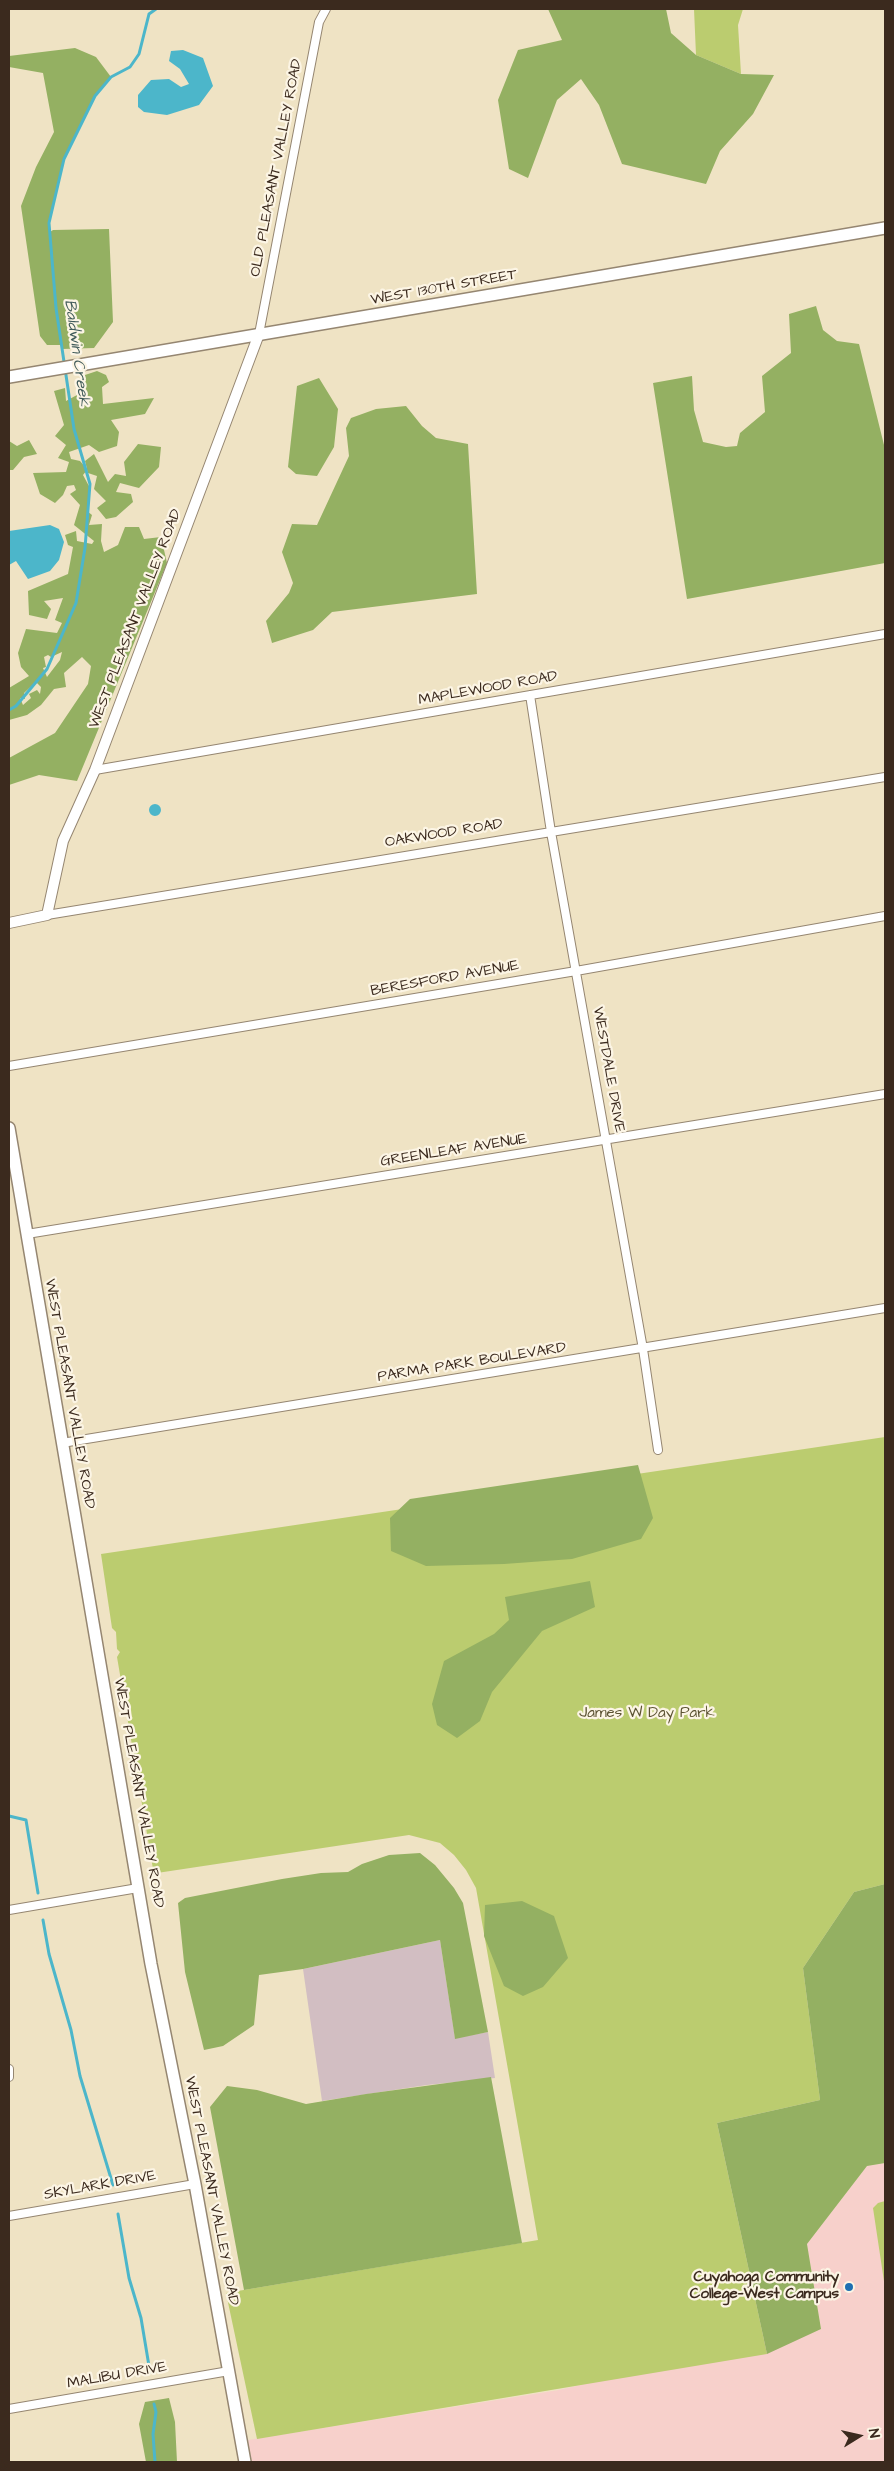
<!DOCTYPE html>
<meta charset="utf-8">
<style>
body{margin:0}
#map{position:relative;width:894px;height:2471px;overflow:hidden;background:#efe3c4;font-family:"Architects Daughter",sans-serif}
canvas{display:block}
.frame{position:absolute;inset:0;border:10px solid #3b2a1e;pointer-events:none}
.north{position:absolute;left:834px;top:2411px;width:50px;height:50px;-webkit-text-stroke:4px #fcf5e5;paint-order:stroke;rotate:80deg;font-size:14px;font-weight:700;line-height:20px;text-align:center;color:#3b2a1e}
.north::after{content:'';display:block;margin:auto;width:18px;height:22px;background:#3b2a1e;clip-path:polygon(50% 0,100% 100%,50% 72%,0 100%)}
</style>
<div id="map">
<canvas width="894" height="2471"></canvas>
<div class="frame"></div>
<div class="north">N</div>
</div>
<script>
const context = document.querySelector('canvas').getContext('2d');
context.lineJoin = 'round';
function fill(path, color) { context.fillStyle = color; context.fill(path, 'evenodd'); }
const shape = rows => new Path2D(rows.map(r => 'M' + r).join(''));
function stroke(path, color, width, dash) { context.strokeStyle = color; context.lineWidth = width; context.lineCap = dash ? 'butt' : 'round'; context.setLineDash(dash || []); context.stroke(path); }
function drawText(font, color, halo, rows, align = 'center') {
  context.font = font + ' "Architects Daughter",sans-serif'; context.lineWidth = 4.5; context.setLineDash([]); context.textBaseline = 'middle'; context.strokeStyle = halo; context.fillStyle = color; for (const [text, x, y, turn = 0] of rows) {
    context.save(); context.translate(x, y); context.rotate((+turn || 0) * Math.PI / 180); context.textAlign = isNaN(turn) ? turn : align; if (halo) context.strokeText(text, 0, 0); context.fillText(text, 0, 0); context.restore();
  }
}
fill(shape([
 [885,2163,885,2462,252,2462,248,2440,559,2390,821,2329,807,2244,867,2166]
]), '#f7d0cb');
fill(shape([
 [440,1940,455,2038,488,2032,495,2078,427,2085,322,2101,303,1969]
]), '#d2bec2');
fill(shape([
 [694,9,743,9,738,25,741,74,696,55],
 [885,1437,885,1884,854,1892,803,1968,820,2100,717,2123,767,2354,257,2439,226,2293,538,2240,476,1888,466,1870,454,1855,440,1843,409,1835,157,1873,153,1869,117,1657,120,1652,117,1649,116,1632,112,1628,101,1554],
 [885,2201,885,2288,873,2208,878,2203]
]), '#bbcc6f');
fill(shape([
 [548,9,666,9,671,33,696,55,741,74,774,75,753,114,720,151,706,184,622,164,599,105,581,79,557,100,528,178,509,169,498,100,518,50,562,40],
 [75,48,96,57,111,77,95,96,64,158,49,223,50,232,53,230,109,229,113,322,94,348,62,349,61,345,47,345,40,336,21,206,36,167,54,132,43,73,9,67,9,56],
 [816,306,823,330,837,341,859,344,885,449,885,563,687,599,653,383,692,376,694,410,703,442,726,447,737,446,740,433,765,412,762,376,791,353,789,314],
 [97,371,106,375,109,382,102,387,103,404,154,398,145,414,111,420,119,432,117,446,99,452,89,445,69,452,71,459,80,461,87,469,85,461,94,454,108,482,115,474,126,476,124,462,138,444,161,447,159,467,139,488,120,483,116,492,131,494,133,502,116,517,106,519,97,508,106,501,94,489,97,476,88,473,87,470,83,475,90,488,87,511,92,515,89,525,102,524,101,541,104,552,118,545,125,527,139,527,144,539,161,537,167,563,77,781,39,775,9,785,9,758,55,733,88,684,91,666,82,657,64,673,66,687,54,689,41,705,27,715,9,720,9,688,29,676,21,667,18,653,26,629,57,633,62,623,55,620,63,598,44,601,51,609,47,619,29,615,28,591,68,574,73,547,68,545,65,535,76,531,77,541,92,544,94,541,74,525,80,505,70,494,76,490,74,485,67,486,63,495,55,503,40,494,33,473,66,472,69,462,58,458,66,445,55,436,64,425,54,391,65,388,66,401,77,395,82,376],
 [62,652,60,660,47,677,43,668,46,667,44,657,48,655,51,657],
 [36,682,41,687,40,694,37,690,29,694,31,698,23,705,20,698,25,699,24,693],
 [319,378,338,409,334,447,317,476,296,474,288,467,297,386],
 [406,406,422,426,436,438,468,444,477,594,332,612,313,630,272,643,266,621,289,593,293,583,282,552,292,524,317,525,349,456,346,428,351,418,376,409],
 [29,440,37,454,24,457,13,470,9,470,9,441,17,446],
 [638,1465,653,1518,641,1539,572,1559,504,1564,426,1566,391,1551,390,1518,410,1499],
 [590,1581,595,1607,542,1631,492,1692,480,1721,457,1738,437,1725,432,1704,444,1661,494,1634,509,1620,505,1597],
 [420,1853,435,1865,454,1888,463,1903,488,2032,455,2039,440,1940,303,1969,259,1975,254,2025,223,2046,204,2050,185,1972,178,1903,185,1898,282,1879,321,1873,348,1872,362,1864,389,1855],
 [885,1884,885,2163,867,2166,807,2244,821,2329,767,2354,717,2123,820,2100,803,1968,854,1892],
 [522,1901,554,1916,568,1958,543,1987,523,1996,504,1986,484,1936,485,1905],
 [491,2077,522,2243,244,2290,210,2107,227,2086,257,2090,306,2104,366,2094],
 [169,2398,175,2422,177,2462,146,2462,139,2424,145,2402]
]), '#94b062');
fill(shape([
 [183,50,203,58,213,86,199,105,167,115,144,112,138,107,138,95,151,80,169,79,181,87,189,84,180,69,169,61,171,51],
 [50,525,59,529,64,542,59,560,50,571,28,579,16,561,9,565,9,531],
 '149 810a6 6 0 1 1 12 0a6 6 0 1 1-12 0Z'
]), '#4cb6ca');
stroke(shape([
 [9,710,16,706,47,669,76,603,85,548,90,484,74,429,56,308,49,223,64,159,95,96,111,77,130,67,139,54,149,14,156,9],
 [9,1816,26,1820,38,1893],
 [43,1920,49,1954,71,2030,80,2076,113,2185],
 [118,2214,129,2278,141,2318,150,2372],
 [154,2404,156,2412,153,2434,155,2462]
]), '#4cb6ca', 3);
const minor = shape([
 [259,334,319,22,326,9],
 [530,695,551,832,643,1349,658,1450],
 [95,770,885,634],
 [47,915,885,777],
 [9,1066,576,971,885,916],
 [27,1234,885,1094],
 [62,1443,885,1308],
 [9,1910,138,1888],
 [9,2069,9,2077],
 [9,2216,195,2184],
 [9,2409,229,2371]
]);
const tertiary = shape([
 [9,923,47,915,63,841,95,770,259,334]
]);
const secondary = shape([
 [9,377,885,228],
 [9,1128,151,1964,195,2184,245,2462]
]);
stroke(minor, '#958671', 10);
stroke(tertiary, '#958671', 12);
stroke(secondary, '#958671', 14);
stroke(minor, '#fff', 8);
stroke(tertiary, '#fff', 10);
stroke(secondary, '#fff', 11);
for (const [x, y, r, color] of [
 [849,2287,5,"#1f6fb2"]
]) { const dot = new Path2D(); dot.arc(x, y, r, 0, 2 * Math.PI); context.fillStyle = color; context.fill(dot); stroke(dot, '#fcf5e5', 2); }
drawText('15px', '#3b2a1e', '#fcf5e5', [
 ["OLD PLEASANT VALLEY ROAD",277,168,-79],
 ["WEST 130TH STREET",444,288,-10],
 ["WEST PLEASANT VALLEY ROAD",136,619,-69],
 ["MAPLEWOOD ROAD",488,689,-10],
 ["OAKWOOD ROAD",444,834,-9],
 ["BERESFORD AVENUE",445,979,-10],
 ["WESTDALE DRIVE",608,1070,80],
 ["GREENLEAF AVENUE",454,1151,-9],
 ["PARMA PARK BOULEVARD",472,1363,-9],
 ["WEST PLEASANT VALLEY ROAD",69,1394,80],
 ["WEST PLEASANT VALLEY ROAD",138,1793,80],
 ["SKYLARK DRIVE",100,2186,-10],
 ["WEST PLEASANT VALLEY ROAD",211,2191,79],
 ["MALIBU DRIVE",117,2376,-10]
]);
drawText('15px', '#5b5232', '#fcf5e5', [
 ["James W Day Park",647,1714]
]);
drawText('bold 15px', '#3b2a1e', '#fcf5e5', [
 ["Cuyahoga Community",839,2278],
 ["College—West Campus",839,2295]
], 'right');
drawText('italic 16px', '#415b5a', '#fcf5e5', [
 ["Baldwin Creek",76,353,82]
]);
</script>
